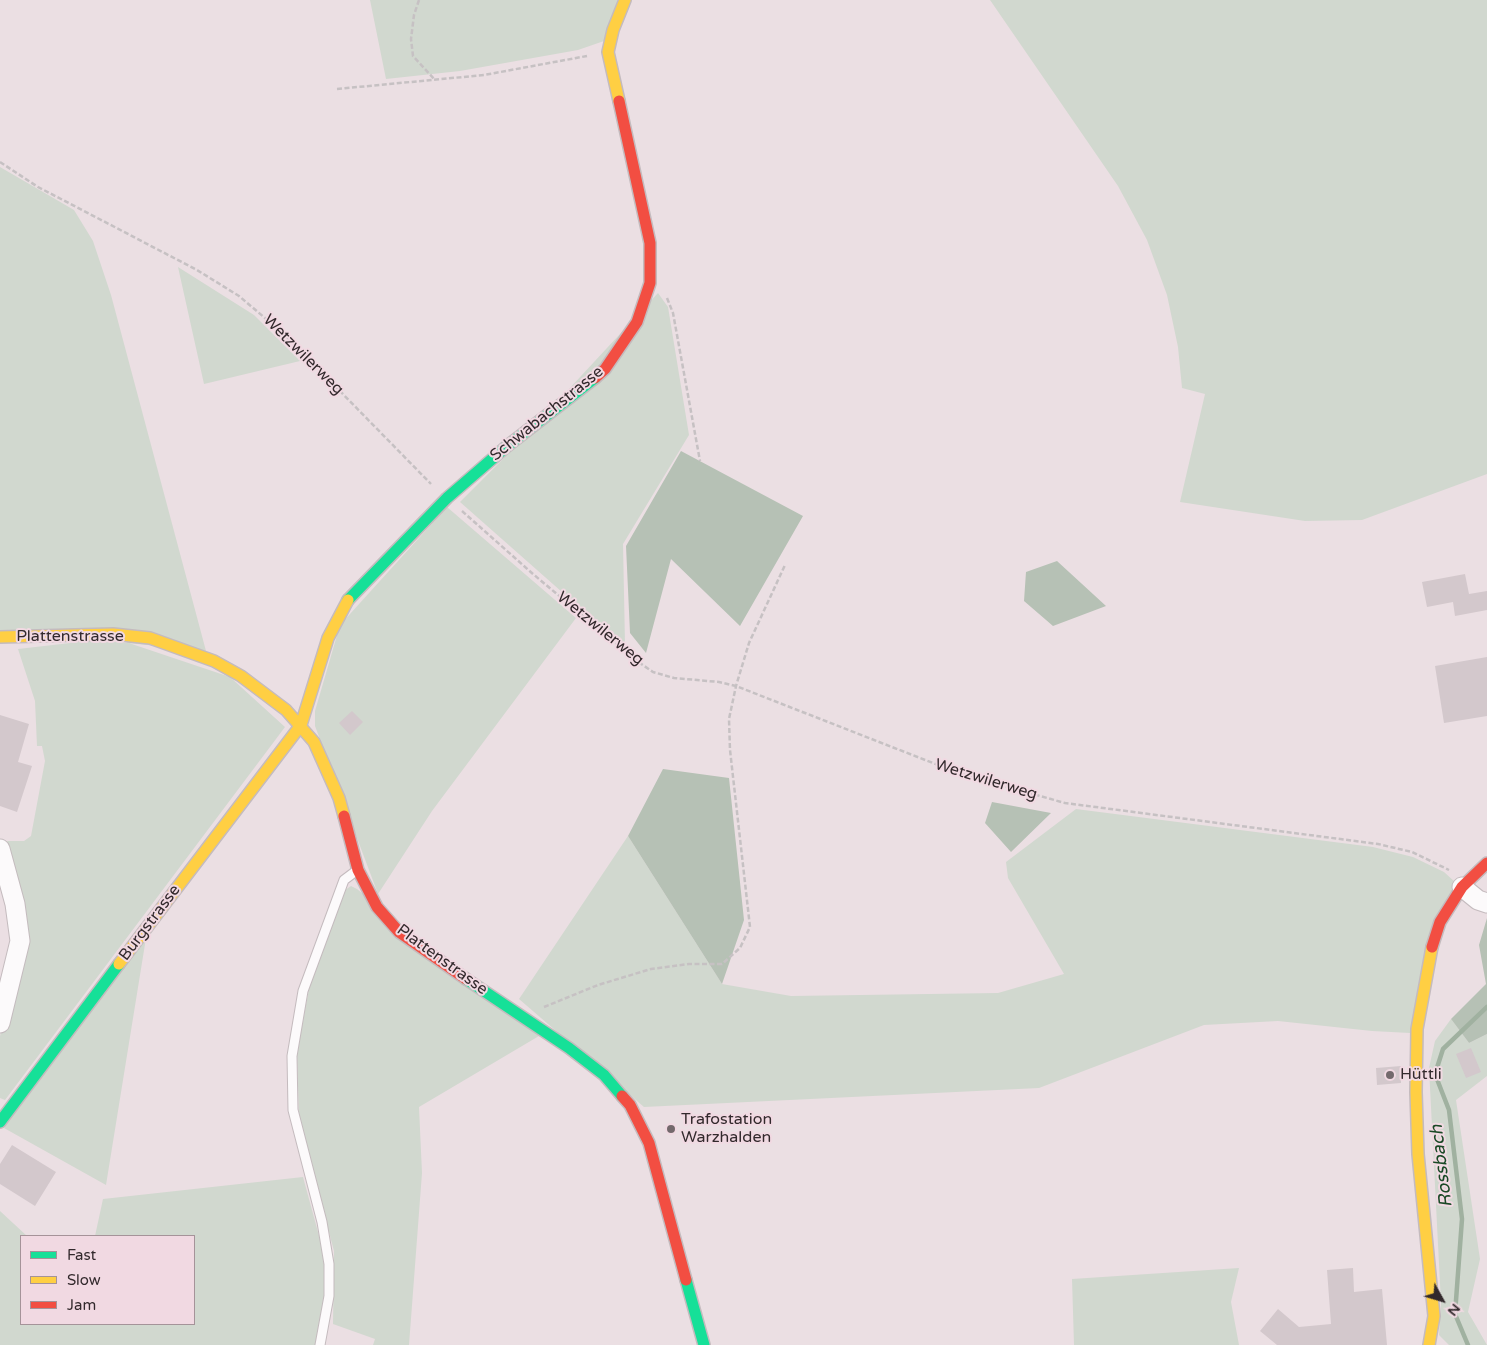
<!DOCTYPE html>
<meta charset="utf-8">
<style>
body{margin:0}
#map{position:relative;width:1487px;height:1345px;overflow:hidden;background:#ebdfe3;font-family:"Varela Round",sans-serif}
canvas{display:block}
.legend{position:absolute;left:20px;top:1235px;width:175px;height:90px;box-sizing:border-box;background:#f1d9e2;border:1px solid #a59399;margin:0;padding:6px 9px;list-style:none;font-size:15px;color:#32292c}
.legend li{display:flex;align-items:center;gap:10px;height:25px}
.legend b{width:25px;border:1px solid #a59399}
.north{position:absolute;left:1417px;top:1275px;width:50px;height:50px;-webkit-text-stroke:4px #f1d9e2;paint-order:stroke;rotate:129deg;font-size:14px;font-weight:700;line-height:20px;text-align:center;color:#32292c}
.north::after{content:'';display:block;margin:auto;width:18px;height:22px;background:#32292c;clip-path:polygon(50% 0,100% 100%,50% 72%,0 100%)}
</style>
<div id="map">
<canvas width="1487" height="1345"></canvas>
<ul class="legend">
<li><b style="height:6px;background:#16e098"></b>Fast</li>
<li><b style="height:6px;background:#ffcf43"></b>Slow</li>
<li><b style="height:6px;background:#f24e42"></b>Jam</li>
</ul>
<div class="north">N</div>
</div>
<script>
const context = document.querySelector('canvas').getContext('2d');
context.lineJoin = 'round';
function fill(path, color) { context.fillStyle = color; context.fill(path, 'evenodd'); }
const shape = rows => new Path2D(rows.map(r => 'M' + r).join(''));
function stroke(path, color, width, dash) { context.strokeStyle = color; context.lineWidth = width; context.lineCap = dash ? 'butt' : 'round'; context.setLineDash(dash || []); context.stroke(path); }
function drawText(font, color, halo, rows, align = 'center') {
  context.font = font + ' "Varela Round",sans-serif'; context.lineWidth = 4; context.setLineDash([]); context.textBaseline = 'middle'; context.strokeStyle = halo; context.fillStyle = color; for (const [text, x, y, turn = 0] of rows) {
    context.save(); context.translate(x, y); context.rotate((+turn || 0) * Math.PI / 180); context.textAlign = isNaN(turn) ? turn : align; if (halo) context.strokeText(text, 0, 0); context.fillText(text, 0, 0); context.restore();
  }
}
fill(shape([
 [370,0,618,0,604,41,578,50,460,71,386,79],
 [990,0,1487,0,1487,474,1362,520,1305,521,1180,502,1205,394,1182,388,1178,347,1167,295,1147,240,1118,186],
 [0,167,74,210,93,241,111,295,206,651,0,630],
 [178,267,254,315,300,361,204,384],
 [658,293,668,307,689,435,623,544,625,644,571,600,460,502,517,445],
 [447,507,576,618,432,811,378,894,315,726,315,711,340,625],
 [114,638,230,677,285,727,5,1100,0,1098,0,1036,26,937,12,857,7,841,24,841,31,836,45,761,42,746,37,746,35,701,18,649],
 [1076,809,1373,847,1413,857,1444,872,1455,882,1410,1033,1372,1031,1278,1021,1204,1025,1039,1088,644,1107,519,999,628,836,722,984,791,996,998,993,1064,974,1008,878,1006,862],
 [351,886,357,889,539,1036,419,1107,422,1173,409,1345,373,1345,375,1339,333,1324,334,1251,299,1119,297,1054,310,983,345,890],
 [146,938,106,1185,4,1128],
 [1451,1019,1469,1043,1487,1034,1487,1076,1456,1100,1480,1259,1468,1312,1487,1345,1449,1345,1439,1335,1441,1303,1429,1068,1435,1041],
 [303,1177,324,1254,326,1295,316,1345,0,1345,0,1211,27,1236,21,1236,21,1324,194,1324,194,1236,95,1236,103,1199],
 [1239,1268,1231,1302,1239,1345,1074,1345,1072,1279]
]), '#d1d8cf');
fill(shape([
 [681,451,803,516,740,626,671,559,646,653,630,633,626,546],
 [1057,561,1106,606,1053,626,1024,601,1026,572],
 [663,769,729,778,744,920,722,984,628,836],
 [992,802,1051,813,1011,852,985,823],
 [1487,918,1487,1034,1469,1043,1451,1019,1486,984,1479,945]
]), '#b6c1b5');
stroke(shape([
 [1468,1345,1455,1314,1462,1219,1449,1110,1435,1074,1443,1049,1487,1007]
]), '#a0b1a0', 4.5);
fill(shape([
 [1465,574,1469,594,1487,591,1487,610,1455,616,1453,602,1427,607,1422,582],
 [1487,657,1487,716,1444,723,1435,666],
 [352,711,363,722,350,735,339,723],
 [0,715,29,724,18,762,32,766,17,812,0,806],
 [1471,1048,1481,1072,1466,1078,1456,1054],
 [1401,1066,1401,1083,1377,1085,1376,1068],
 [12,1145,56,1172,35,1206,0,1184,0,1164],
 [1353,1268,1354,1292,1382,1289,1387,1345,1277,1345,1260,1331,1278,1309,1299,1327,1331,1324,1327,1270]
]), '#d3c8cc');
const lane = shape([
 [320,1345,329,1296,329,1264,322,1222,293,1110,292,1056,303,991,344,880,356,871]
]);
const street = shape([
 [0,849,15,904,20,941,0,1023],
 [1462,887,1478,900,1487,903]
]);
const fast = shape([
 [348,600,447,498,506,447,595,378],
 [466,979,569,1048,604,1075,622,1096],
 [0,1122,119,964],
 [686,1280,704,1345]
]);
const slow = shape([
 [619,101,608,52,613,30,625,0],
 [0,637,113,634,150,638,214,661,241,676,286,710,314,742,339,798,344,816],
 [119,964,301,725,328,638,348,600],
 [1429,1345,1434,1316,1418,1154,1416,1092,1417,1029,1432,947]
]);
const jam = shape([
 [595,378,605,369,637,322,650,283,650,243,619,101],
 [344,816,358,870,377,907,399,932,466,979],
 [1432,947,1440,922,1462,887,1487,863],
 [622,1096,630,1105,649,1143,686,1280]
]);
stroke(lane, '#c4bbbe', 11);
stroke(street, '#c4bbbe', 21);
stroke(fast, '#c4bbbe', 14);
stroke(slow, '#c4bbbe', 14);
stroke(jam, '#c4bbbe', 14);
stroke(shape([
 [419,0,414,15,411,39,413,56,435,80],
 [337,89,484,75,587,56],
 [0,162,38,187,197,270,239,296,285,335,431,484],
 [667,298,673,313,700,461],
 [462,511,533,574,637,661,653,672,674,678,719,682,736,686,961,774,1065,803,1378,844,1412,852,1449,870],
 [544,1007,598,985,651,969,689,964,722,964,740,948,750,927,730,750,729,719,736,686,749,643,785,565]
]), '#c6c1c3', 2.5, [5, 2.5]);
stroke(lane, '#fcfafb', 9);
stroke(street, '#fcfafb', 19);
stroke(fast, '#16e098', 11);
stroke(slow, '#ffcf43', 11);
stroke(jam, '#f24e42', 11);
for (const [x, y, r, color] of [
 [1390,1075,5,"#73696c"],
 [671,1129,5,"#73696c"]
]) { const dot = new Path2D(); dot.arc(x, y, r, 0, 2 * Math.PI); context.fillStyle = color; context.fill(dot); stroke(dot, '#f1d9e2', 2); }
drawText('16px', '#32292c', '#f1d9e2', [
 ["Wetzwilerweg",303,355,45],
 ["Schwabachstrasse",547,414,-39],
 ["Wetzwilerweg",600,629,39],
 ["Plattenstrasse",70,637],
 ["Wetzwilerweg",986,780,17],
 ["Burgstrasse",150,923,-53],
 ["Plattenstrasse",442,960,36]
]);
drawText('16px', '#32292c', '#f1d9e2', [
 ["Hüttli",1400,1075],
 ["Trafostation",681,1120],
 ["Warzhalden",681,1138]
], 'left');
drawText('italic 18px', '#1a4926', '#f1d9e2', [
 ["Rossbach",1442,1166,-97]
]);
</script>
